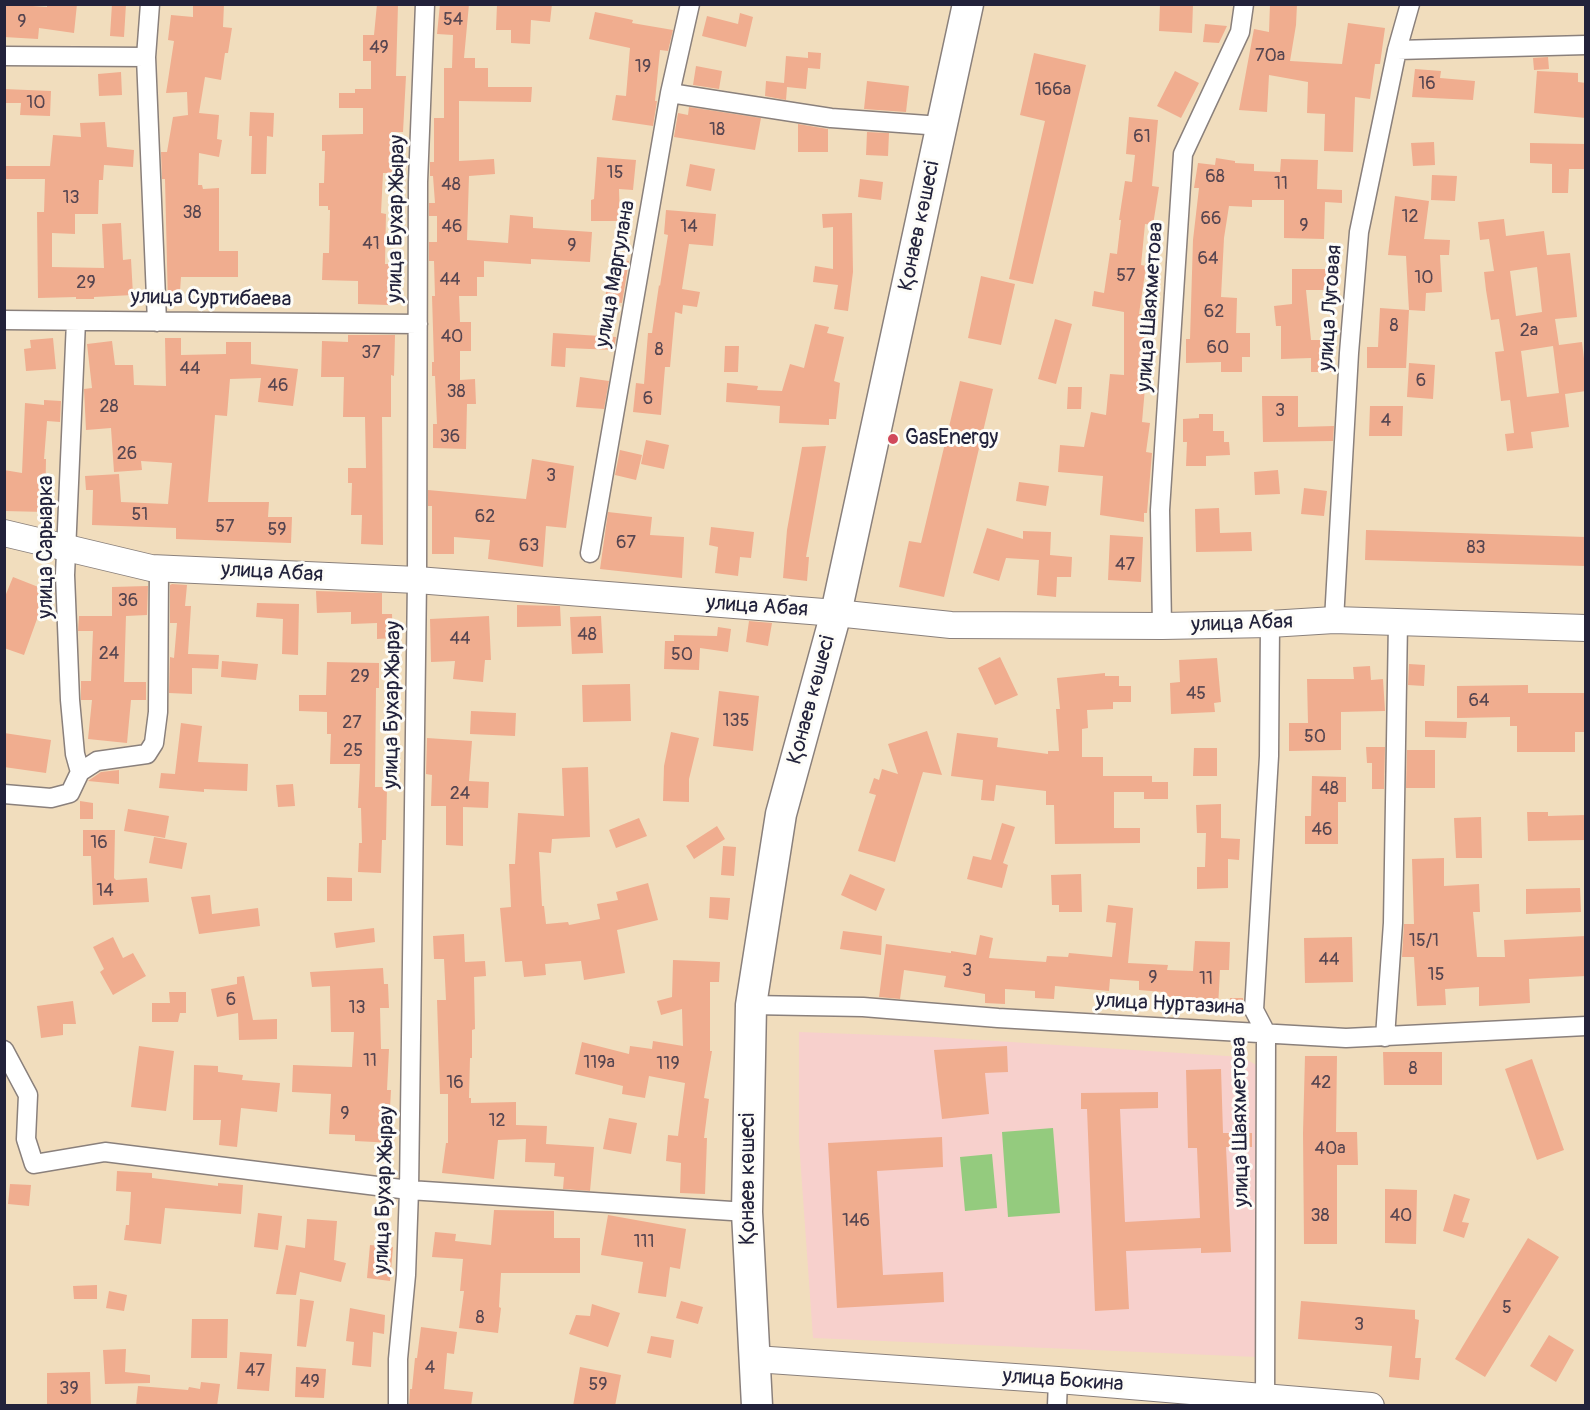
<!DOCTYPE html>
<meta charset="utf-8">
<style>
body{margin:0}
#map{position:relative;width:1590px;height:1410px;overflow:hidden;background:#f1ddbd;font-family:Pangolin,sans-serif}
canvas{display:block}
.frame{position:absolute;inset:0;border:6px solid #22223b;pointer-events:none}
</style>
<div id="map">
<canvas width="1590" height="1410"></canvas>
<div class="frame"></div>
</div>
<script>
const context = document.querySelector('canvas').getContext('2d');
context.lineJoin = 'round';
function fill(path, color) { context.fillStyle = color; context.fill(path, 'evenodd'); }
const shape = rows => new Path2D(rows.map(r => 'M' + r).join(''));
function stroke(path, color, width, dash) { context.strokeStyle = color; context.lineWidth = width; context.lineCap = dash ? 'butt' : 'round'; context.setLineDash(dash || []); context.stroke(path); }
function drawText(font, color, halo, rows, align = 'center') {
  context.font = font + ' Pangolin,sans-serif'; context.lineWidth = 6; context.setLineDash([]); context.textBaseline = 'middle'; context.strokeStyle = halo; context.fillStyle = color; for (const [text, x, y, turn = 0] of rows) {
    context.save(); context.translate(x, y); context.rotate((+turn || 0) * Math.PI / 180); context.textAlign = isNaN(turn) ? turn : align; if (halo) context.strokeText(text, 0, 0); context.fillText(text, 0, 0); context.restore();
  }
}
fill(shape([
 [799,1032,934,1037,1242,1057,1258,1066,1257,1357,813,1338,799,1142]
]), '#f7d0cc');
fill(shape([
 [1053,1128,1060,1213,1008,1217,1002,1132],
 [992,1154,997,1208,965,1211,960,1157]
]), '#94cb7e');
fill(shape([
 [4,4,47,7,47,4,77,4,74,33,39,28,38,39,4,37],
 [112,4,126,4,124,37,110,36],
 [193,4,224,4,223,27,232,28,228,53,225,53,221,80,205,77,199,113,219,115,217,139,222,140,219,157,199,153,198,185,202,185,203,189,219,188,219,251,238,251,238,277,181,277,179,306,168,305,165,179,162,179,161,152,167,152,173,117,188,115,187,92,166,93,174,41,168,40,171,15,193,17],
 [377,4,398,4,396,76,406,76,403,132,391,132,392,173,383,173,381,213,386,214,385,264,389,264,388,305,358,304,358,281,322,280,323,253,329,253,330,210,328,210,328,206,319,206,319,183,324,183,325,151,322,151,322,135,363,134,363,108,339,108,339,93,355,93,355,89,371,89,371,61,363,61,363,35,374,35],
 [440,4,469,4,464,58,475,58,475,68,488,68,488,87,532,87,531,102,459,101,459,161,494,159,495,174,469,176,467,240,508,243,510,215,533,217,533,228,592,232,590,262,531,259,531,264,484,261,484,277,477,277,477,296,459,296,460,322,471,322,471,351,460,351,460,380,475,379,476,404,467,404,466,449,433,448,433,424,437,424,435,376,432,376,432,362,434,362,432,296,435,296,434,261,429,261,429,242,437,242,437,216,429,216,429,203,435,203,433,176,430,176,430,162,434,162,434,118,444,118,444,68,452,68,453,35,437,34],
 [497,4,552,4,550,22,531,20,530,44,511,43,511,30,496,30],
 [1160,4,1193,4,1192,33,1159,31],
 [1270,4,1297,4,1296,25,1290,61,1342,64,1348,23,1385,28,1380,64,1375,64,1370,99,1355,97,1353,152,1324,151,1325,114,1307,113,1308,82,1269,75,1267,112,1239,110,1254,29,1269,32],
 [595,12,633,20,632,23,673,30,668,51,660,50,655,101,657,101,653,126,612,120,616,95,626,96,630,48,589,39],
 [740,13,753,17,746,47,702,36,707,16,738,24],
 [1205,24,1227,26,1219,43,1203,42],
 [808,52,821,53,820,69,808,68,806,89,787,87,786,100,765,96,766,81,784,83,786,56,808,58],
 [1034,53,1086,65,1033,284,1009,279,1045,121,1020,115],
 [1548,57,1549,69,1534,70,1533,58],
 [696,66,722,71,719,89,693,85],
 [1415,69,1441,71,1440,78,1475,81,1473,100,1412,97],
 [1175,71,1199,83,1181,118,1157,106],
 [1537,71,1578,73,1578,82,1586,83,1586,118,1534,113],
 [121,72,122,95,99,96,98,74],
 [867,81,909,86,906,112,864,109],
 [4,89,51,91,50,116,20,115,21,103,4,103],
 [689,107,761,118,755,150,674,137,678,113,688,115],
 [250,112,274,113,273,137,267,136,266,174,251,174,252,136,249,136],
 [1129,117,1158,120,1152,186,1159,187,1153,225,1145,224,1141,265,1146,266,1139,314,1148,314,1147,365,1142,422,1150,423,1146,452,1152,453,1147,513,1144,513,1144,522,1100,515,1103,476,1058,472,1060,445,1084,447,1091,412,1106,415,1110,374,1124,375,1124,312,1092,306,1094,291,1104,293,1110,253,1117,254,1121,220,1119,220,1125,181,1132,182,1135,155,1126,154],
 [105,122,107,147,134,150,133,167,104,165,103,180,99,180,98,214,75,214,75,234,52,233,52,267,104,268,102,224,121,223,123,260,131,259,133,295,94,297,94,299,76,299,76,297,38,298,37,212,44,212,45,179,4,179,4,166,50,166,53,135,81,137,80,123],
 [798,124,828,129,828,152,798,152],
 [867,132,889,133,888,156,866,155],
 [1434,142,1435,165,1413,166,1411,143],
 [1530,143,1586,144,1586,169,1569,169,1568,193,1552,193,1552,164,1530,163],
 [597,157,636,160,633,190,619,189,620,221,591,221,591,200,594,199],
 [1216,158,1235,161,1235,163,1254,164,1254,171,1280,172,1281,159,1318,160,1317,189,1342,190,1342,203,1325,202,1324,239,1284,238,1284,200,1252,200,1252,207,1229,206,1224,238,1221,297,1237,298,1236,333,1250,333,1250,357,1242,357,1242,372,1221,372,1221,362,1186,363,1186,339,1190,339,1193,240,1199,188,1194,188,1198,163,1215,165],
 [690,164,715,169,711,191,686,186],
 [1432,175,1457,176,1455,201,1431,200],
 [860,179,883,182,881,200,858,197],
 [1395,196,1429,201,1424,239,1450,240,1449,255,1440,255,1442,292,1426,293,1425,311,1409,310,1406,368,1367,368,1367,347,1378,347,1380,308,1409,310,1406,256,1388,255],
 [666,210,716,214,713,246,689,244,682,289,700,292,697,307,683,305,682,314,675,312,670,367,665,367,661,415,633,412,636,383,644,384,648,333,652,333,659,285,660,286,668,235,664,234],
 [852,213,853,272,848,311,834,309,838,285,813,282,815,266,833,269,833,227,823,228,822,214],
 [1504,219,1506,236,1544,231,1547,255,1570,253,1577,317,1555,319,1559,345,1582,342,1586,375,1586,391,1565,394,1569,427,1531,432,1533,448,1507,451,1505,434,1514,433,1510,400,1501,401,1495,352,1504,351,1499,319,1491,320,1486,290,1484,272,1494,271,1489,239,1480,240,1478,222],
 [1537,267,1542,312,1516,316,1510,271],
 [1553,346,1559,393,1527,397,1521,351],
 [610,259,629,261,622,303,605,301],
 [1292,269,1338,269,1338,290,1306,290,1311,340,1333,340,1334,372,1311,372,1311,358,1281,359,1281,326,1276,326,1274,306,1292,304],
 [981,276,1015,284,1001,345,968,338],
 [1055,319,1072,324,1056,384,1038,379],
 [815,324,829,327,827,333,844,337,834,381,840,383,836,419,829,419,829,425,779,423,780,406,726,402,727,383,758,386,757,390,782,391,790,364,804,368],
 [553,333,616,337,614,350,566,348,565,367,551,366],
 [348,335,395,335,394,376,391,375,391,417,382,417,383,545,361,544,362,515,351,515,352,483,348,483,348,468,366,468,365,417,343,417,344,377,321,377,322,341,348,342],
 [53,338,56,369,26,371,24,349,31,348,30,340],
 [165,338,181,338,181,355,226,354,226,342,251,342,251,364,298,369,293,406,258,402,261,378,230,379,227,416,215,415,208,502,269,502,268,517,292,517,291,543,176,539,176,528,92,525,93,490,86,490,85,476,119,474,121,502,168,504,172,463,141,461,142,470,114,472,111,428,86,430,84,389,92,388,87,344,112,341,115,365,133,365,134,385,166,386],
 [725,346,739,346,738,372,724,372],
 [1409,363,1435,365,1433,399,1407,397],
 [580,377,609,381,604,409,576,407],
 [960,381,993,389,944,597,899,587,909,541,921,543],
 [1068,387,1082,387,1081,409,1067,409],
 [1262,396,1298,396,1298,427,1334,426,1333,441,1263,442],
 [44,400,61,401,60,422,47,421,44,459,46,459,45,512,4,511,4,470,22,473,25,403,44,405],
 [1370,406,1403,406,1402,436,1369,436],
 [1199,414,1213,414,1213,431,1224,431,1224,442,1229,442,1230,455,1206,456,1206,466,1186,466,1187,442,1183,442,1183,419,1199,418],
 [646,440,669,445,664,469,641,464],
 [826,446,806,557,809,557,807,581,783,578,787,530,802,447],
 [620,450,642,455,636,480,615,475],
 [532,459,574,466,566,528,546,526,543,567,488,559,490,540,454,537,454,554,432,554,432,506,428,506,428,490,526,499],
 [1278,470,1280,494,1255,495,1254,472],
 [1019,482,1049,486,1046,506,1016,501],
 [1304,488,1327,491,1324,516,1301,514],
 [1219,508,1220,533,1251,532,1252,551,1196,552,1195,509],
 [608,512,652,517,650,535,684,537,682,578,600,569],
 [711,527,754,532,751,558,740,557,738,576,715,573,718,547,709,545],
 [987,528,1023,539,1023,531,1051,532,1050,555,1072,557,1071,577,1057,577,1056,597,1037,595,1039,560,1006,558,999,581,973,573],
 [1366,530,1586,537,1586,566,1365,560],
 [1110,535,1143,537,1141,582,1108,580],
 [13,577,51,592,40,620,37,619,24,655,4,648,4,599],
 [172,584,187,585,185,606,191,606,188,654,219,655,218,669,192,668,192,694,169,693,170,657,174,658,177,623,170,623,170,585],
 [148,586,147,615,126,616,124,682,146,682,146,700,131,700,127,743,88,739,92,700,81,700,81,681,91,681,93,631,78,631,79,616,112,616,112,587],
 [316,591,382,593,382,614,392,614,393,638,377,639,377,623,351,624,351,612,317,613],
 [257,603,299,604,298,655,282,654,283,619,256,617],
 [517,605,560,606,561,626,517,627],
 [489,616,491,660,485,660,483,682,453,679,455,661,431,662,430,619],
 [601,616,603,653,572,654,570,617],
 [749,621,772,623,768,646,746,642],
 [718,627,731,629,728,652,700,648,699,670,664,669,665,641,674,641,674,635,717,636],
 [1000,657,1018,695,995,705,978,668],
 [1217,658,1221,702,1214,703,1215,712,1171,714,1170,683,1180,682,1179,660],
 [222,661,258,664,256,680,221,677],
 [327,662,379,663,379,688,376,688,375,787,387,787,386,840,382,840,381,873,358,872,359,843,362,843,361,808,358,808,360,764,330,764,331,734,327,734,327,712,299,711,299,695,326,695],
 [1409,664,1425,665,1424,686,1408,685],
 [1370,666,1371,680,1383,679,1385,711,1341,712,1341,750,1289,751,1289,723,1308,723,1307,679,1354,679,1353,667],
 [1105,673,1105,676,1119,676,1119,686,1131,686,1131,702,1113,702,1113,709,1087,710,1088,728,1082,729,1082,757,1103,757,1103,776,1152,776,1152,782,1168,782,1168,799,1144,799,1144,792,1114,792,1114,828,1140,828,1140,843,1055,844,1054,805,1046,805,1046,791,996,785,994,801,981,800,983,780,951,776,957,733,998,738,997,747,1048,754,1048,751,1059,751,1056,709,1060,709,1057,678],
 [630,684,631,721,583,722,582,685],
 [1528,685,1528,693,1586,693,1586,732,1575,732,1575,752,1517,752,1517,726,1510,726,1510,717,1457,718,1457,686],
 [719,691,759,696,753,751,713,746],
 [471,711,516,713,515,736,470,734],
 [1425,721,1467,722,1466,738,1425,737],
 [181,723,202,726,198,762,248,764,247,791,204,789,204,792,159,788,161,773,175,774],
 [927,731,942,775,923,772,895,862,858,851,876,795,869,793,874,778,879,780,882,769,898,774,888,744],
 [671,732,699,738,689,779,689,802,663,801,664,766],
 [4,733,51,740,46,773,4,767],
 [427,738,472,741,469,781,489,782,488,808,463,807,463,846,446,845,446,806,431,806,432,775,426,774],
 [1366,747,1385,747,1384,789,1372,789,1372,763,1367,763],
 [1194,748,1217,748,1217,776,1193,776],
 [1407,750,1435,750,1435,788,1406,788],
 [588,767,590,837,552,839,551,853,539,852,542,906,544,906,546,924,568,922,569,925,600,919,597,904,618,900,616,892,648,883,658,920,617,930,625,973,584,980,581,961,545,964,546,975,524,977,522,961,505,962,500,908,511,907,509,864,515,864,518,813,564,816,562,768],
 [119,770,119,784,88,781,101,772],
 [1312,776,1346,777,1346,802,1338,802,1338,844,1305,844,1305,816,1311,816],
 [293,784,295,806,278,807,276,785],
 [80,801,93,803,93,819,80,819],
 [1221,804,1221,838,1240,839,1239,860,1228,859,1228,888,1197,889,1197,867,1205,867,1206,833,1197,833,1196,805],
 [128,809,169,816,165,838,124,831],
 [1527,812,1548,812,1548,816,1586,815,1586,840,1528,841],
 [1481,817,1482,858,1456,858,1454,818],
 [639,818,647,836,616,848,609,830],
 [1002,823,1015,827,1003,863,1008,865,1002,888,967,879,973,856,991,860],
 [717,826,725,839,694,859,686,846],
 [83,830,115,830,114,878,116,880,147,878,149,902,93,905,91,856,83,856],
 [154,837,187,843,182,869,149,863],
 [723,846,736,847,734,876,721,875],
 [1444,858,1444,886,1479,884,1480,912,1473,912,1477,957,1505,957,1504,940,1586,936,1586,976,1529,979,1530,1003,1479,1006,1479,987,1445,989,1446,1005,1417,1006,1414,957,1402,957,1404,924,1414,924,1412,859],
 [850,874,885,889,876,911,841,895],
 [1081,874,1082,912,1059,912,1059,905,1052,905,1051,875],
 [327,877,352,878,352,901,327,901],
 [1580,888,1581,912,1526,914,1526,889],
 [210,895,212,914,258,908,260,926,199,934,191,897],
 [710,897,730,898,728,920,709,918],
 [1108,905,1133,908,1128,963,1168,965,1167,970,1193,971,1195,941,1230,942,1229,970,1220,970,1218,1008,1162,1003,1163,992,1139,990,1139,981,1110,979,1109,991,1055,986,1054,999,1035,998,1035,991,1005,989,1005,1004,985,1003,985,994,944,987,946,976,904,970,900,999,879,997,886,944,951,953,951,951,976,955,980,935,993,938,989,958,1046,962,1047,956,1068,957,1069,953,1112,957,1116,923,1106,922],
 [374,928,375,942,336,948,334,933],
 [843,931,882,936,881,955,840,949],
 [464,934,465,962,485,961,486,976,474,977,475,1029,472,1030,472,1058,470,1058,469,1098,471,1098,471,1103,516,1102,516,1125,547,1126,546,1144,594,1147,590,1191,563,1189,564,1177,554,1176,555,1163,525,1162,526,1139,498,1140,494,1179,442,1173,446,1143,448,1143,448,1094,440,1094,437,1000,446,1000,444,959,434,959,433,936],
 [113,937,123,958,133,953,146,976,113,995,100,972,104,969,93,947],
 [1352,937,1353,982,1305,983,1304,938],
 [673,960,720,962,719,982,710,982,710,1051,712,1051,704,1098,709,1099,704,1138,707,1138,705,1194,680,1193,681,1163,666,1161,668,1135,678,1136,685,1083,649,1076,645,1098,622,1094,623,1086,575,1074,582,1042,629,1054,630,1046,652,1049,653,1041,683,1046,682,1009,661,1015,657,1001,672,997],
 [383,968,384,984,388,984,389,1008,380,1008,381,1049,389,1049,387,1090,391,1090,389,1126,395,1126,394,1143,355,1141,355,1135,329,1134,331,1094,292,1092,293,1065,352,1067,354,1032,331,1032,330,986,312,987,310,972],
 [244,976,253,1020,277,1019,277,1039,239,1040,238,1013,217,1017,211,989,237,984,237,977],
 [169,992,186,992,186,1013,180,1013,178,1022,152,1022,152,1003,170,1003],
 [1230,998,1243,998,1244,1013,1230,1013],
 [73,1001,76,1024,63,1024,63,1035,41,1038,37,1006],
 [139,1046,174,1051,166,1111,131,1107],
 [1007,1046,1008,1072,985,1073,989,1114,942,1119,934,1050],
 [1383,1052,1442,1052,1442,1085,1384,1085],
 [1305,1056,1337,1056,1336,1132,1357,1132,1358,1165,1337,1165,1337,1244,1304,1244,1303,1133],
 [1532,1059,1564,1150,1537,1160,1505,1069],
 [194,1065,218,1066,218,1072,243,1075,242,1080,280,1083,277,1112,241,1108,237,1147,219,1145,221,1120,193,1120],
 [1221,1069,1223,1133,1252,1133,1252,1147,1226,1147,1231,1252,1201,1253,1201,1248,1126,1251,1129,1309,1095,1311,1087,1109,1081,1109,1081,1093,1158,1092,1158,1108,1120,1109,1125,1222,1200,1218,1197,1148,1188,1148,1186,1070],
 [609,1118,637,1123,631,1154,603,1149],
 [942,1137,943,1167,877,1171,883,1275,943,1272,944,1302,837,1308,828,1143],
 [117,1171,152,1173,152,1178,218,1186,218,1183,243,1185,241,1214,165,1208,161,1244,124,1240,126,1225,129,1225,131,1192,116,1191],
 [10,1184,31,1185,29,1206,8,1204],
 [1385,1189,1417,1190,1416,1244,1385,1243],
 [1454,1194,1470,1199,1462,1222,1469,1223,1464,1238,1443,1231],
 [494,1210,554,1211,554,1238,580,1238,580,1273,501,1273,499,1307,501,1308,498,1333,459,1328,464,1291,460,1291,463,1259,432,1257,435,1232,456,1234,455,1241,491,1245],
 [258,1213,282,1216,278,1250,254,1247],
 [608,1215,686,1229,680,1269,670,1267,666,1297,638,1293,643,1262,601,1255],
 [307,1219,337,1221,334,1260,346,1263,341,1282,300,1272,296,1295,276,1294,286,1245,305,1248],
 [1528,1238,1559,1257,1485,1377,1455,1359],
 [370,1245,393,1247,390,1281,367,1278],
 [97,1285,97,1299,74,1299,73,1286],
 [109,1291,127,1295,124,1311,106,1308],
 [300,1299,314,1301,306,1347,297,1346],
 [681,1301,703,1307,698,1324,676,1318],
 [1301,1301,1415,1310,1415,1319,1419,1320,1415,1358,1421,1358,1419,1380,1389,1377,1392,1346,1298,1339],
 [592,1304,620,1313,608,1347,569,1334,576,1315,590,1316],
 [350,1308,385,1315,384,1334,373,1332,371,1367,352,1365,354,1342,346,1341],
 [192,1319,228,1319,227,1358,191,1358],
 [421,1327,457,1332,454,1354,447,1353,444,1389,473,1392,471,1406,409,1406,410,1389,412,1389,415,1358,417,1358],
 [1549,1335,1574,1350,1556,1382,1530,1366],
 [651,1336,674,1340,671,1358,647,1353],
 [126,1349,125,1372,150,1375,150,1383,105,1384,103,1350],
 [240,1352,272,1354,269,1391,237,1389],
 [296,1367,326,1369,324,1398,295,1397],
 [580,1367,621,1375,615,1406,573,1406],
 [90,1372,91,1406,47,1406,47,1373],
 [201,1382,220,1384,217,1406,136,1406,138,1386,188,1390,189,1387,200,1389]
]), '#f0ad8f');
const street = shape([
 [150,4,146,57,157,322],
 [1397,50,1586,45],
 [4,56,146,57],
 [670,93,831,118,941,126],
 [4,320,418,324],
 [76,321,65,575,70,700,75,754,80,772],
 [590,553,670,93,690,4],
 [1334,620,1349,353,1359,232,1397,50,1410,4],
 [1162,626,1160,510,1183,154,1240,32,1244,4],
 [4,794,51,798,70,793,80,772,97,761,147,754,154,743,158,712,159,568],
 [751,1005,863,1007,998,1018,1346,1038,1586,1026],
 [1385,1037,1393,923,1398,622],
 [4,1050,28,1095,26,1139,34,1164,105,1152,409,1190,747,1212],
 [398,1406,398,1359,406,1275,409,1190,417,580,418,182,425,4],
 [1057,1406,1058,1380],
 [1265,1406,1266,1033,1254,1010,1269,756,1270,624]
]);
const secondary = shape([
 [4,533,151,568,417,580,836,613,951,625,1162,626,1270,624,1334,620,1586,628],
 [755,1359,1058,1380,1371,1406]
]);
const primary = shape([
 [757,1406,747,1212,751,1005,781,814,836,613,968,4]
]);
stroke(street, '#8a807c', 21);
stroke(secondary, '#8a807c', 28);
stroke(primary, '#8a807c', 33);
stroke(street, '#fff', 18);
stroke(secondary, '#fff', 26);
stroke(primary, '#fff', 30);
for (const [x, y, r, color] of [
 [893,439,6,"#d1495b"]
]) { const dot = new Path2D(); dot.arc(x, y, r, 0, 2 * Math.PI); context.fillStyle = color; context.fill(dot); stroke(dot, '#fdfcf7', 2); }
drawText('18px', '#564550', null, [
 ["54",453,20],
 ["9",22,22],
 ["49",379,48],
 ["70а",1270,56],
 ["19",643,67],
 ["16",1427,84],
 ["166а",1053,90],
 ["10",36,103],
 ["18",717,130],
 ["61",1142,137],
 ["15",615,173],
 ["68",1215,177],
 ["11",1281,184],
 ["48",451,185],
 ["13",71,198],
 ["38",192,213],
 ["12",1410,217],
 ["66",1211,219],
 ["9",1304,226],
 ["46",452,227],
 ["14",689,227],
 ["41",371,244],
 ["9",572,246],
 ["64",1208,259],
 ["57",1126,276],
 ["10",1424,278],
 ["44",450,280],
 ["29",86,283],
 ["62",1214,312],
 ["8",1394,326],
 ["2а",1529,331],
 ["40",452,337],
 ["60",1218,348],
 ["8",659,350],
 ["37",371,353],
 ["44",190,369],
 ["6",1421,381],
 ["46",278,386],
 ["38",456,392],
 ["6",648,399],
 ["28",109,407],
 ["3",1280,411],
 ["4",1386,421],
 ["36",450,437],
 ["26",127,454],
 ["3",551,476],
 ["51",140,515],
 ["62",485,517],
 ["57",225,527],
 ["59",277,530],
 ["67",626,543],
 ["63",529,546],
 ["83",1476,548],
 ["47",1125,565],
 ["36",128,601],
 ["48",587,635],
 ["44",460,639],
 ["24",109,654],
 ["50",682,655],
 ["29",360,677],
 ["45",1196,694],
 ["64",1479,701],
 ["135",736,721],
 ["27",352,723],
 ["50",1315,737],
 ["25",353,751],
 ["48",1329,789],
 ["24",460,794],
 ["46",1322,830],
 ["16",99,843],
 ["14",105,891],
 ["15/1",1424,941],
 ["44",1329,960],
 ["3",967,971],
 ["15",1436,975],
 ["9",1153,978],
 ["11",1206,979],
 ["6",231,1000],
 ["13",357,1008],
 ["11",370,1061],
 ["119а",599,1063],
 ["119",668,1064],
 ["8",1413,1069],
 ["16",455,1083],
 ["42",1321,1083],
 ["9",345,1114],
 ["12",497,1121],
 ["40а",1330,1149],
 ["38",1320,1216],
 ["40",1401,1216],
 ["146",856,1221],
 ["111",644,1242],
 ["5",1507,1308],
 ["8",480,1318],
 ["3",1359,1325],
 ["4",430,1368],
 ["47",255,1371],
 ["49",310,1382],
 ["59",598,1385],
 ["39",69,1389]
]);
drawText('21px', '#22223b', '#fdfcf7', [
 ["улица Бухар Жырау",397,219,-89],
 ["Қонаев көшесі",920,226,-78],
 ["улица Маргулана",616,274,-80],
 ["улица Суртибаева",211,299,1],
 ["улица Шаяхметова",1151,307,-86],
 ["улица Луговая",1331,308,-86],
 ["улица Сарыарка",47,547,-90],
 ["улица Абая",272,573,3],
 ["улица Абая",757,607,4],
 ["улица Абая",1242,624,-2],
 ["Қонаев көшесі",812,700,-75],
 ["улица Бухар Жырау",393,705,-89],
 ["улица Нуртазина",1170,1005,3],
 ["улица Шаяхметова",1241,1122,-91],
 ["Қонаев көшесі",749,1179,-90],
 ["улица Бухар Жырау",385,1190,-88],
 ["улица Бокина",1063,1381,4]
]);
drawText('21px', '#22223b', '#fdfcf7', [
 ["GasEnergy",905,439]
], 'left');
</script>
